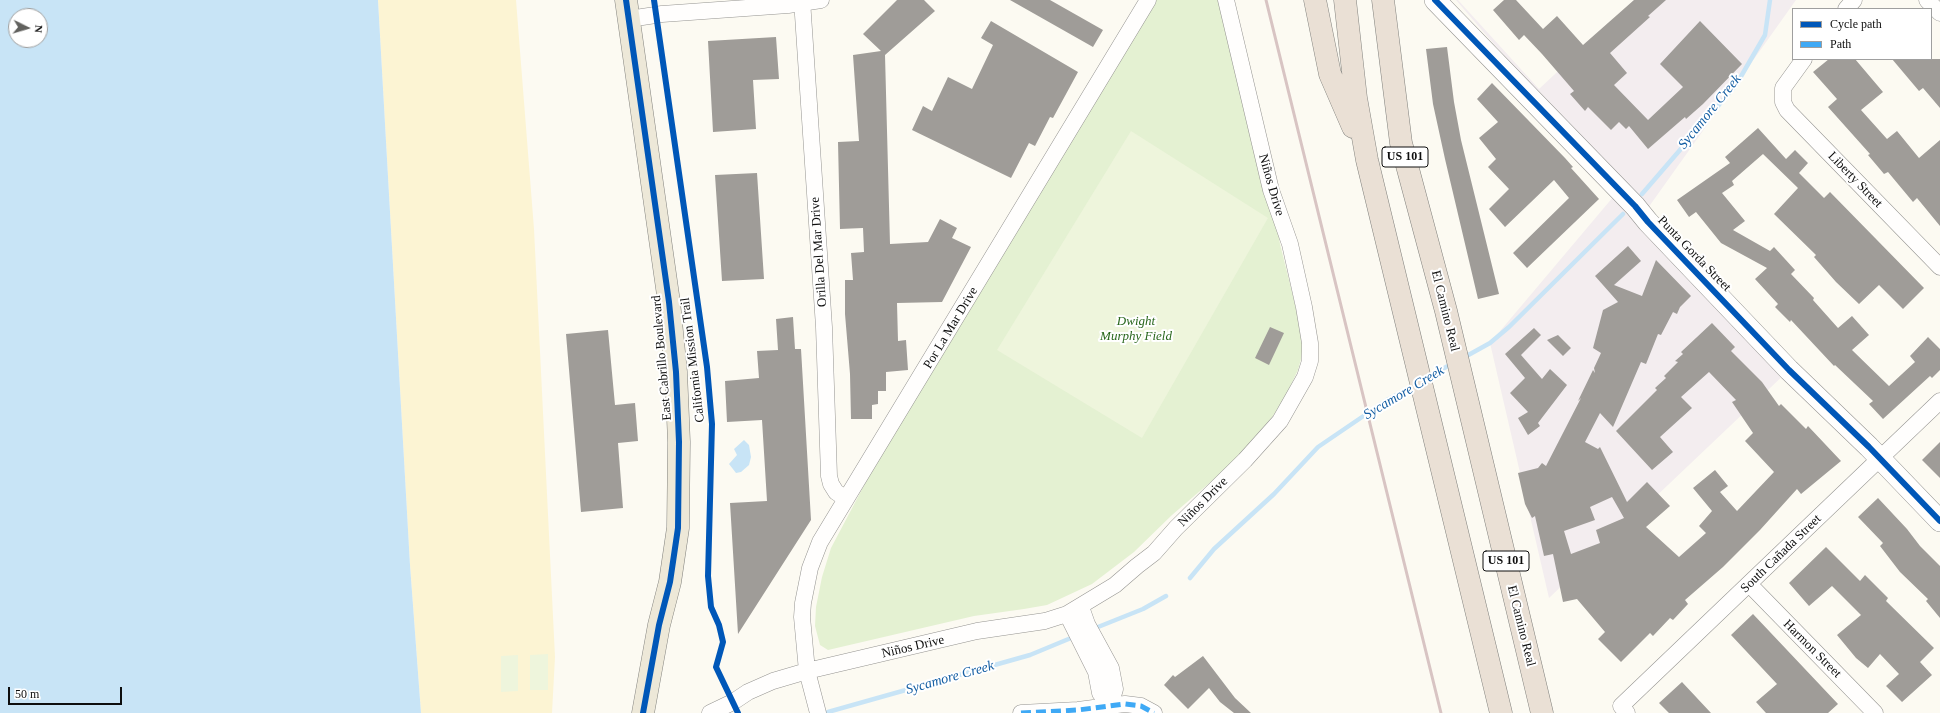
<!DOCTYPE html>
<meta charset="utf-8">
<style>
body{margin:0}
#map{position:relative;width:1940px;height:713px;overflow:hidden;background:#fcfaf2;font-family:Georgia,serif}
canvas{display:block}
.legend{position:absolute;left:1792px;top:8px;width:140px;height:52px;box-sizing:border-box;background:#fff;border:1px solid #9f9f9f;margin:0;padding:5px 7px;list-style:none;font-size:12px;color:#0e0e0e}
.legend li{display:flex;align-items:center;gap:8px;height:20px}
.legend b{width:20px;border:1px solid #9f9f9f}
.north{position:absolute;left:8px;top:8px;width:40px;height:40px;box-sizing:border-box;background:#fff;border:1px solid #9f9f9f;border-radius:50%;rotate:95deg;font-size:11px;font-weight:700;line-height:16px;text-align:center;color:#0e0e0e}
.north::after{content:'';display:block;margin:auto;width:14px;height:18px;background:#61615e;clip-path:polygon(50% 0,100% 100%,50% 72%,0 100%)}
.scale{position:absolute;left:8px;top:687px;width:114px;height:18px;box-sizing:border-box;border:2px solid #0e0e0e;border-top:0;padding-left:5px;font-size:12px;line-height:14px;white-space:nowrap;color:#0e0e0e;-webkit-text-stroke:3px #fff;paint-order:stroke}
</style>
<div id="map">
<canvas width="1940" height="713"></canvas>
<ul class="legend">
<li><b style="height:5px;background:#0057b8"></b>Cycle path</li>
<li><b style="height:5px;background:#3fa9f5"></b>Path</li>
</ul>
<div class="north">N</div>
<div class="scale">50 m</div>
</div>
<script>
const context = document.querySelector('canvas').getContext('2d');
context.lineJoin = 'round';
function fill(path, color) { context.fillStyle = color; context.fill(path, 'evenodd'); }
const shape = rows => new Path2D(rows.map(r => 'M' + r).join(''));
function stroke(path, color, width, dash) { context.strokeStyle = color; context.lineWidth = width; context.lineCap = dash ? 'butt' : 'round'; context.setLineDash(dash || []); context.stroke(path); }
function drawText(font, color, halo, rows, align = 'center') {
  context.font = font + ' Georgia,serif'; context.lineWidth = 4; context.setLineDash([]); context.textBaseline = 'middle'; context.strokeStyle = halo; context.fillStyle = color; for (const [text, x, y, turn = 0] of rows) {
    context.save(); context.translate(x, y); context.rotate((+turn || 0) * Math.PI / 180); context.textAlign = isNaN(turn) ? turn : align; if (halo) context.strokeText(text, 0, 0); context.fillText(text, 0, 0); context.restore();
  }
}
fill(shape([
 [1456,0,1458,0,1539,89,1634,0,1796,0,1643,215,1789,370,1549,598,1490,343,1619,190]
]), '#f3edef');
fill(shape([
 [1148,0,1226,0,1271,190,1280,244,1301,328,1303,343,1301,359,1298,370,1285,397,1273,416,1249,445,1221,473,1172,515,1134,552,1092,584,1047,605,1024,609,974,616,828,650,820,645,815,626,816,607,822,577,831,548,925,370]
]), '#e4f1d2');
fill(shape([
 [378,0,516,0,534,229,555,657,552,713,421,713,410,565]
]), '#fcf4d3');
fill(shape([
 [1131,131,1268,218,1142,438,997,350],
 [548,654,548,690,530,690,530,655],
 [518,655,518,691,501,692,501,656]
]), '#eef5dc');
fill(shape([
 [0,0,378,0,410,565,421,713,0,713],
 [16,16,40,16,40,40,16,40],
 [744,440,749,445,751,457,749,465,741,472,736,473,729,464,737,455,734,449]
]), '#c8e4f6');
stroke(shape([
 [1642,194,1736,85,1765,35,1770,0],
 [1463,358,1490,343,1509,327,1623,214],
 [1427,378,1453,363],
 [1190,578,1214,549,1274,494,1318,447,1387,400,1415,385],
 [1098,627,1143,609,1166,596],
 [828,712,1030,655,1071,638]
]), '#c8e4f6', 4.5);
fill(shape([
 [897,0,924,0,935,11,885,55,890,244,928,242,940,219,957,228,952,238,971,247,942,302,897,303,898,341,906,340,908,370,886,372,886,391,878,391,878,404,872,405,872,419,851,419,850,374,845,314,845,280,853,280,851,253,864,252,863,228,840,229,838,142,859,141,853,55,881,51,863,34],
 [1010,0,1050,0,1103,30,1093,47],
 [1504,0,1516,0,1543,29,1557,16,1583,45,1634,0,1666,0,1648,16,1650,17,1610,53,1627,73,1614,85,1648,120,1683,87,1660,64,1700,21,1742,64,1703,104,1686,119,1685,117,1648,149,1629,126,1626,129,1619,122,1611,130,1588,107,1585,111,1570,94,1574,91,1542,54,1524,35,1519,40,1493,10],
 [991,21,1078,72,1053,118,1050,117,1035,146,1029,143,1011,178,912,130,923,106,932,111,948,77,972,89,993,45,981,38],
 [776,37,779,79,753,80,756,129,713,132,708,41],
 [1447,47,1454,102,1461,140,1499,294,1478,299,1445,159,1433,104,1426,49],
 [1829,59,1855,59,1883,92,1861,110,1887,139,1897,131,1919,158,1940,140,1940,226,1917,198,1913,202,1888,172,1884,174,1868,155,1870,154,1828,107,1837,99,1813,72],
 [1892,59,1940,59,1940,108,1923,88,1919,91],
 [1492,83,1565,158,1573,167,1571,168,1599,199,1527,268,1513,253,1569,198,1554,180,1505,227,1489,209,1509,189,1488,167,1496,159,1479,138,1498,122,1477,99],
 [1758,128,1786,159,1795,150,1808,163,1799,173,1824,198,1830,192,1924,288,1903,309,1879,285,1859,304,1836,282,1814,257,1816,255,1774,214,1798,188,1763,154,1732,181,1734,185,1722,193,1745,221,1733,230,1770,251,1774,247,1795,270,1791,274,1814,298,1813,300,1838,328,1852,316,1869,335,1852,350,1889,386,1915,362,1910,356,1928,337,1940,349,1940,370,1932,378,1930,376,1883,419,1869,404,1873,401,1835,365,1834,366,1791,320,1790,322,1775,307,1778,304,1755,279,1767,268,1721,243,1696,212,1689,217,1677,200,1730,163,1725,157],
 [757,173,764,279,722,281,715,175],
 [1628,246,1641,261,1614,285,1642,296,1656,260,1691,296,1680,307,1677,314,1673,312,1661,335,1658,334,1646,364,1641,362,1613,427,1600,413,1585,442,1598,449,1600,447,1627,502,1647,482,1670,506,1646,527,1679,557,1706,533,1699,526,1712,511,1693,488,1715,470,1728,486,1720,492,1737,511,1774,472,1745,441,1753,433,1732,402,1736,400,1709,372,1681,397,1692,408,1660,437,1673,452,1652,470,1616,431,1657,390,1655,388,1666,378,1664,376,1678,362,1675,361,1683,354,1681,352,1712,323,1735,347,1731,351,1762,382,1779,406,1781,404,1806,429,1808,426,1841,461,1801,494,1797,489,1760,530,1723,567,1685,600,1688,604,1673,620,1670,618,1653,636,1650,633,1621,662,1598,639,1605,632,1577,599,1563,602,1553,554,1544,556,1535,516,1532,518,1525,504,1518,473,1538,468,1542,463,1546,466,1581,398,1578,401,1593,370,1595,373,1594,368,1601,353,1593,348,1603,310,1618,302,1595,276],
 [1612,497,1624,518,1596,530,1600,543,1571,554,1564,531,1595,520,1590,507],
 [793,317,795,349,801,349,811,520,738,634,730,503,767,501,762,420,727,422,725,381,759,378,757,351,778,350,776,319],
 [1270,327,1284,333,1269,365,1255,358],
 [1534,328,1541,335,1521,355,1542,379,1550,369,1567,385,1538,423,1540,426,1528,435,1518,418,1528,412,1510,393,1525,378,1505,354],
 [608,330,615,405,635,403,638,441,618,443,623,508,581,512,566,334],
 [1558,335,1571,348,1563,356,1547,340],
 [1940,442,1940,478,1922,460],
 [1878,498,1907,529,1920,546,1940,566,1940,618,1926,601,1928,599,1900,572,1880,546,1883,543,1858,517],
 [1826,547,1860,581,1865,575,1888,598,1886,601,1934,648,1920,662,1932,675,1902,702,1886,686,1899,674,1880,654,1868,668,1856,658,1837,635,1861,615,1832,586,1809,606,1789,583],
 [1753,614,1838,704,1828,713,1766,713,1756,702,1777,684,1731,635],
 [1203,656,1235,698,1251,713,1234,713,1220,702,1209,688,1188,709,1164,685,1173,675,1175,677],
 [1682,682,1711,713,1669,713,1659,703]
]), '#9f9c98');
const minor = shape([
 [802,0,824,327,829,476,831,484,836,492,845,498],
 [1927,0,1940,13],
 [1846,9,1854,0],
 [629,19,662,14,788,5,821,0],
 [1804,59,1783,88,1783,102,1787,110,1940,267],
 [1749,584,1875,713],
 [1081,607,1087,624,1111,668,1115,689,1110,706],
 [1067,614,1096,672,1100,693,1110,706],
 [710,713,733,702,748,692,773,681,807,671,977,631,1045,621,1067,614,1115,585,1137,566,1154,553,1176,528,1245,460,1280,421,1305,377,1310,361,1310,343,1304,307,1290,244,1271,190,1226,0],
 [818,713,807,671,802,617,803,603,810,568,820,542,1148,0],
 [1021,713,1078,710,1125,704,1141,706,1154,713],
 [1627,713,1621,706,1940,401]
]);
const tertiary = shape([
 [1435,0,1635,206,1648,222,1789,370,1869,447,1940,521]
]);
const primary = shape([
 [626,0,669,302,676,372,679,442,678,528,670,582,659,625,643,713]
]);
const motorway = shape([
 [1315,0,1330,74,1353,127],
 [1345,0,1356,98,1367,160,1501,713],
 [1383,0,1401,143,1446,311,1542,713]
]);
stroke(minor, '#959491', 17);
stroke(tertiary, '#959491', 22);
stroke(primary, '#82827e', 23);
stroke(motorway, '#82827e', 23);
stroke(minor, '#fffefd', 16);
stroke(tertiary, '#fffefd', 21);
stroke(primary, '#ede8d8', 22);
stroke(motorway, '#eae0d5', 22);
stroke(shape([
 [1266,0,1441,713]
]), '#d8c4c3', 3);
stroke(shape([
 [1021,713,1078,710,1125,704,1141,706,1154,713]
]), '#3fa9f5', 5, [10, 5]);
stroke(shape([
 [626,0,669,302,676,372,679,442,678,528,670,582,659,625,643,713],
 [654,0,707,367,712,424,708,576,711,607,719,625,723,642,716,667,738,713],
 [1435,0,1635,206,1648,222,1789,370,1869,447,1940,521]
]), '#0057b8', 6);
for (const [x, y, w] of [
 [1405,157,46],
 [1506,561,46]
]) { const box = new Path2D(); box.roundRect(x - w / 2, y - 10, w, 20, 3); context.fillStyle = '#fff'; context.fill(box); stroke(box, '#0e0e0e', 1); }
drawText('bold 12px', '#0e0e0e', null, [
 ["US 101",1405,157],
 ["US 101",1506,561]
]);
drawText('13px', '#0e0e0e', '#fff', [
 ["Liberty Street",1855,180,46],
 ["Niños Drive",1271,185,74],
 ["Orilla Del Mar Drive",819,252,-94],
 ["Punta Gorda Street",1694,254,46],
 ["El Camino Real",1445,311,76],
 ["Por La Mar Drive",951,328,-59],
 ["East Cabrillo Boulevard",662,358,-95],
 ["California Mission Trail",693,360,-97],
 ["Niños Drive",1203,502,-45],
 ["South Cañada Street",1781,554,-44],
 ["El Camino Real",1521,626,76],
 ["Niños Drive",913,647,-13],
 ["Harmon Street",1812,649,45]
]);
drawText('italic 13px', '#29671d', '#fff', [
 ["Dwight",1136,322],
 ["Murphy Field",1136,337]
]);
drawText('italic 14px', '#145ea3', '#fff', [
 ["Sycamore Creek",1710,112,-51],
 ["Sycamore Creek",1404,393,-31],
 ["Sycamore Creek",950,678,-16]
]);
</script>
